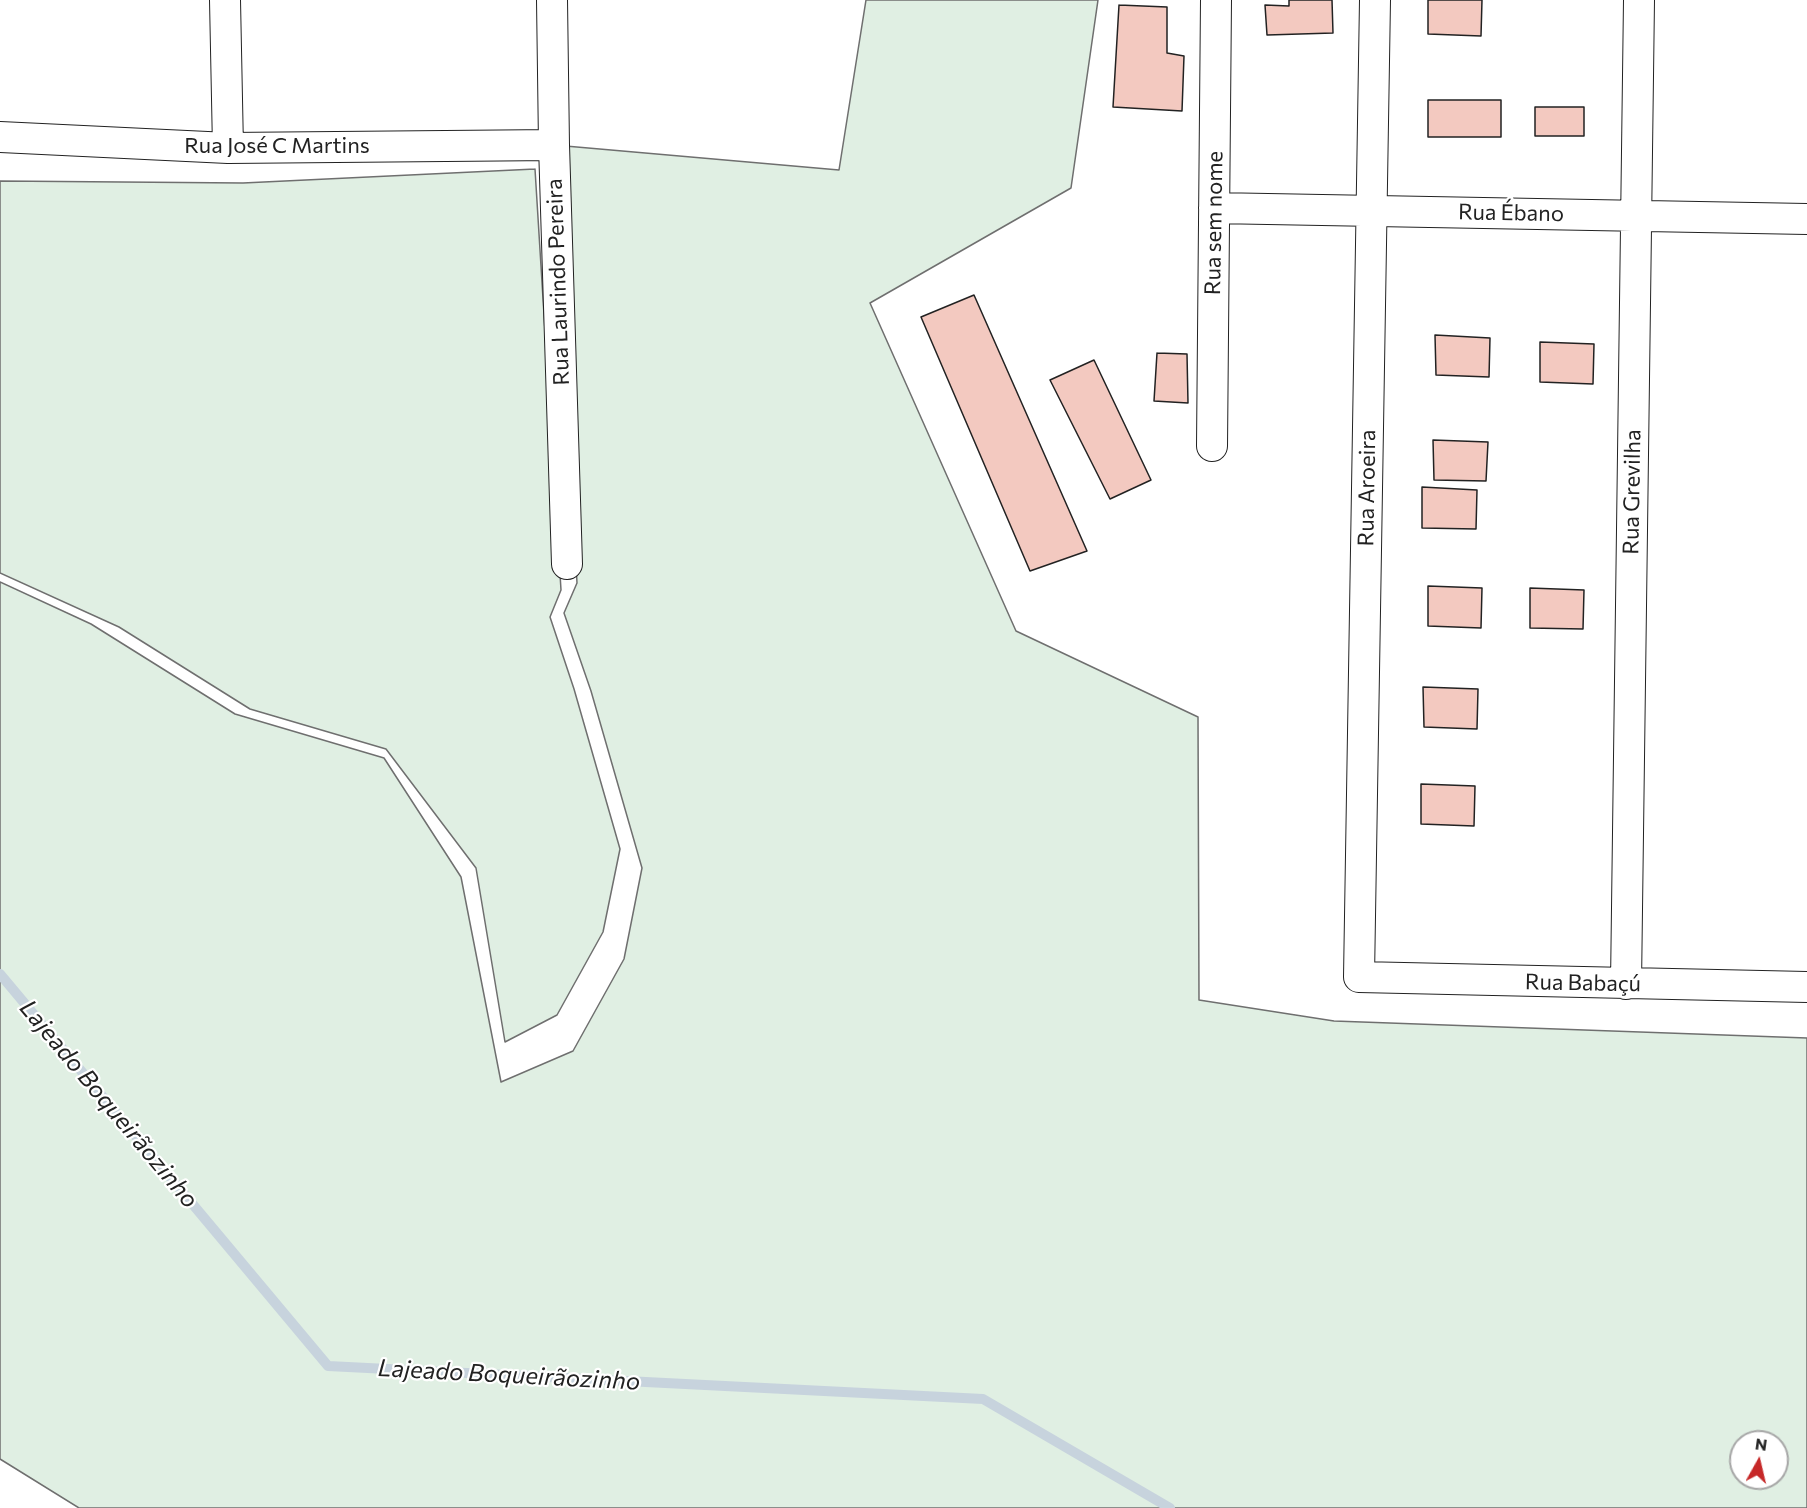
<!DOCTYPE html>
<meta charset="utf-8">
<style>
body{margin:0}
#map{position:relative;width:1807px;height:1508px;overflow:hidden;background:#fff;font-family:Commissioner,sans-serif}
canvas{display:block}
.north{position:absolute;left:1729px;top:1430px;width:60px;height:60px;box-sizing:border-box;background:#fff;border:2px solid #a7a7a7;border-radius:50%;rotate:8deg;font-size:16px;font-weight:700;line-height:24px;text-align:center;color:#222}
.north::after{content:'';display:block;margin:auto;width:21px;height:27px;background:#c62828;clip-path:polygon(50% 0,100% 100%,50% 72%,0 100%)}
</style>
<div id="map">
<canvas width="1807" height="1508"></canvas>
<div class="north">N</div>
</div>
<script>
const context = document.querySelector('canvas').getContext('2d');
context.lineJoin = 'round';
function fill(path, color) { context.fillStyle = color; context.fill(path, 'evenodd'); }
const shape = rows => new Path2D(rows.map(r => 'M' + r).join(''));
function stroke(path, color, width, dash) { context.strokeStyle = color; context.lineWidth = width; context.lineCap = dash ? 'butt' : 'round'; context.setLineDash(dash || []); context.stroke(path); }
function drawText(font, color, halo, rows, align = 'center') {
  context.font = font + ' Commissioner,sans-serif'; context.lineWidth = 4.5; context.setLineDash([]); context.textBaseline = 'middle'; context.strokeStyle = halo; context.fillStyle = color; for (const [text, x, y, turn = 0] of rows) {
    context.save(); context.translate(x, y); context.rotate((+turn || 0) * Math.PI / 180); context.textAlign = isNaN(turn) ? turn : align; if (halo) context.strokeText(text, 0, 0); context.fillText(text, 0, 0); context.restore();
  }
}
const green = shape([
 [866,0,1098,0,1071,188,870,303,1016,631,1198,717,1199,1000,1334,1021,1807,1038,1807,1508,79,1508,0,1459,0,582,91,624,235,714,384,758,461,877,501,1082,573,1051,624,959,642,868,591,691,564,613,577,583,554,145,839,170,866,0],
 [1741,1442,1777,1442,1777,1478,1741,1478,1741,1442],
 [535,169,561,590,550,617,574,689,620,849,603,932,557,1015,505,1042,476,868,386,749,250,709,119,627,0,573,0,181,243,183,535,169]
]);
fill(green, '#e0efe3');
stroke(green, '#6f6f6f', 1.5);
stroke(shape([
 [0,974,328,1366,983,1399,1170,1508]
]), '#c7d3dd', 10);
const building = shape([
 [1289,0,1332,0,1333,33,1267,35,1265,5,1289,6,1289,0],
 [1428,0,1482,0,1481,36,1428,34,1428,0],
 [1119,5,1167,7,1167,53,1184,56,1182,111,1113,107,1119,5],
 [1428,100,1501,100,1501,137,1428,137,1428,100],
 [1535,107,1584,107,1584,136,1535,136,1535,107],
 [974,295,1087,551,1030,571,921,317,974,295],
 [1435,335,1490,338,1489,377,1436,375,1435,335],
 [1540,342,1594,344,1593,384,1540,382,1540,342],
 [1157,353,1187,354,1188,403,1154,401,1157,353],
 [1094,360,1151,480,1110,499,1050,380,1094,360],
 [1433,440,1488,442,1486,481,1434,480,1433,440],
 [1422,487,1477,490,1476,529,1422,528,1422,487],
 [1428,586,1482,588,1481,628,1428,626,1428,586],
 [1530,588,1584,590,1583,629,1530,628,1530,588],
 [1423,687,1478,689,1477,729,1424,727,1423,687],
 [1421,784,1475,786,1474,826,1421,824,1421,784]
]);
fill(building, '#f3c9c0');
stroke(building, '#222', 1.5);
const minor = shape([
 [225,0,228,148],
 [552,0,554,145,567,564],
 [1375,0,1359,977,1807,987],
 [0,137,228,148,554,145],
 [1214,208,1807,219],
 [1212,446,1216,0],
 [1626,984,1639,0]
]);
stroke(minor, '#222', 32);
stroke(minor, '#fff', 30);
drawText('22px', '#222', '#fff', [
 ["Rua José C Martins",277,146],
 ["Rua Ébano",1511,213,1],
 ["Rua sem nome",1214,223,-89],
 ["Rua Laurindo Pereira",558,282,-92],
 ["Rua Aroeira",1367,488,-89],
 ["Rua Grevilha",1632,492,-89],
 ["Rua Babaçú",1583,983,1]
]);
drawText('italic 24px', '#222', '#fff', [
 ["Lajeado Boqueirãozinho",109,1104,50],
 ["Lajeado Boqueirãozinho",509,1375,3]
]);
</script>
